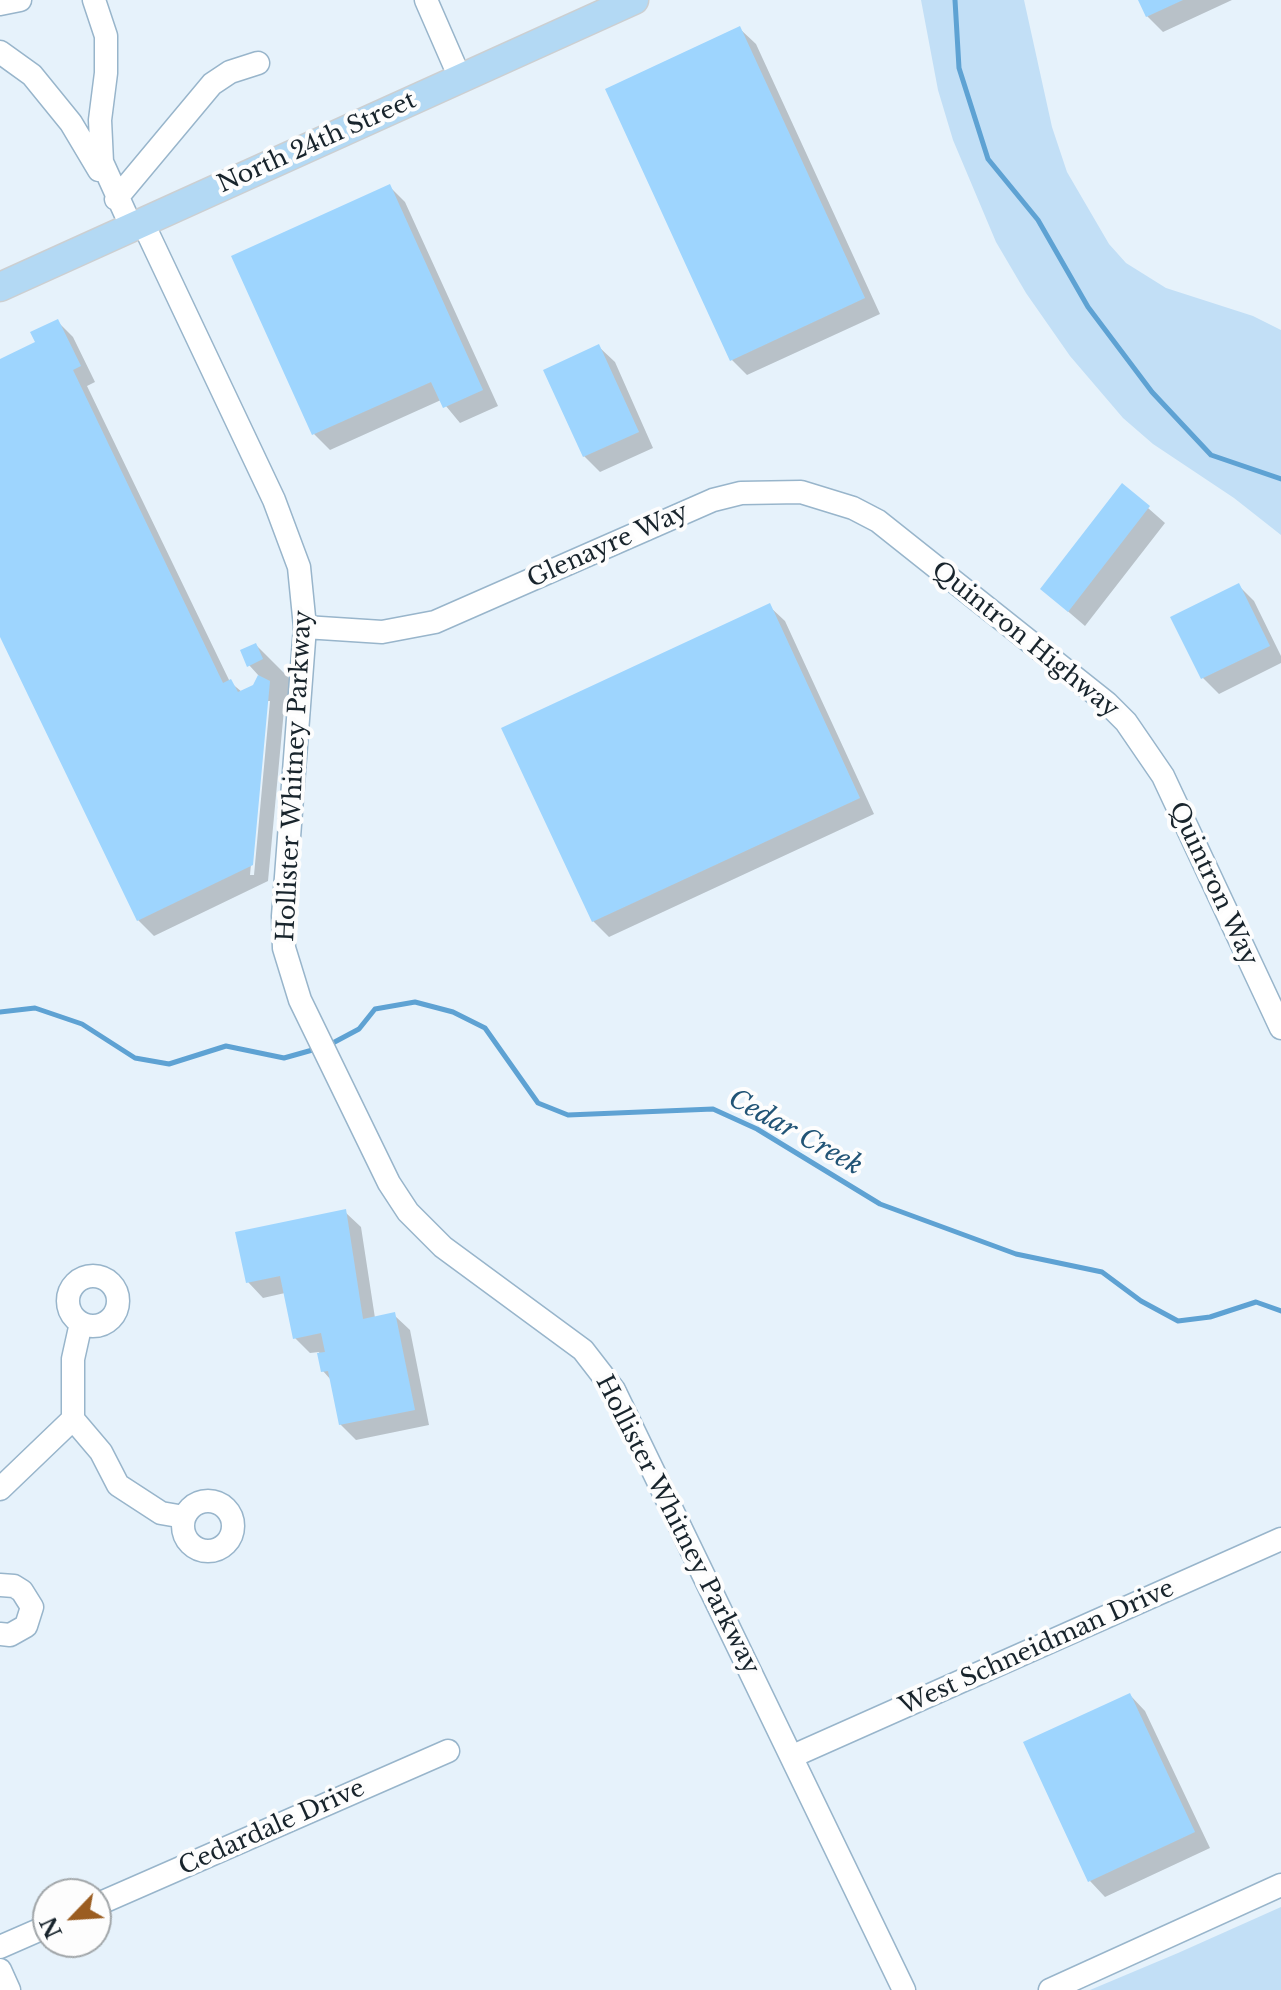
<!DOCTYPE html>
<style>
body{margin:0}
#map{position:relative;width:1281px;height:1990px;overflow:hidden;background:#e6f2fb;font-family:"Libre Baskerville",serif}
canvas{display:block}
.north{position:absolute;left:32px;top:1878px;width:80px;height:80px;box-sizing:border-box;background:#fdfdfd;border:2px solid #a1a6a9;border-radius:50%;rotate:245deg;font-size:22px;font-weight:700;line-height:32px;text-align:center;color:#18242c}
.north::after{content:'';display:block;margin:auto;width:28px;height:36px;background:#9b5d21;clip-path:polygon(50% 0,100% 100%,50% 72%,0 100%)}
</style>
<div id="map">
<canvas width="1281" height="1990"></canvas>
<div class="north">N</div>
</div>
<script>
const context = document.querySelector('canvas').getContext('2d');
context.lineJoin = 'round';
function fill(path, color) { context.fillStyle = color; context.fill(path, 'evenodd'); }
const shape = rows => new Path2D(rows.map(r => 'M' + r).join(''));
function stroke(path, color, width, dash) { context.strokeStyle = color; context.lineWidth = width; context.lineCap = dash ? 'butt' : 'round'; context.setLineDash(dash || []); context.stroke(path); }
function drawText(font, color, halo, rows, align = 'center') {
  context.font = font + ' "Libre Baskerville",serif'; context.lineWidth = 8; context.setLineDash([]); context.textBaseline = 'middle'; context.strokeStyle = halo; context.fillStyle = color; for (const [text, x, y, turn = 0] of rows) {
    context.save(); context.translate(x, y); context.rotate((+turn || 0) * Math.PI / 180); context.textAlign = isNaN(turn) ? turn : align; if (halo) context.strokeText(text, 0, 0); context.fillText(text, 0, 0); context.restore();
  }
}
fill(shape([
 [921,0,1024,0,1052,127,1067,172,1109,244,1126,263,1166,288,1253,316,1281,330,1281,535,1234,498,1153,444,1123,418,1070,356,1026,293,996,242,953,140,938,90],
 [1281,1907,1281,1990,1090,1990,1178,1953]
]), '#c2dff6');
fill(shape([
 [1140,0,1232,0,1163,32,1147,16],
 [740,29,756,44,880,314,747,375,731,359],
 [389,186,405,202,498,406,460,423,441,400,330,450,314,434,234,257],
 [57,321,73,337,95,382,87,386,230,682,242,692,254,686,259,676,249,665,256,645,290,679,296,693,285,699,268,881,154,936,138,920,0,633,0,361,38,343],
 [266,701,270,701,254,875,250,875],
 [599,347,615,362,653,448,600,472,584,456],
 [1123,486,1165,523,1085,626,1042,589],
 [1238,585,1254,601,1281,656,1281,663,1219,694,1203,678,1173,618],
 [769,606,785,621,874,814,609,937,593,921],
 [345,1212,361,1227,375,1318,394,1315,410,1330,429,1425,356,1440,340,1424,331,1380,323,1371,319,1352,310,1353,295,1338,285,1293,263,1298,248,1282],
 [1130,1695,1145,1711,1210,1848,1105,1897,1090,1881]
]), '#0003');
stroke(shape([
 [955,0,959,68,988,159,1038,220,1088,307,1152,392,1211,455,1281,479],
 [0,1012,35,1008,82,1024,135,1058,169,1064,226,1046,284,1058,316,1049],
 [329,1045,359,1029,375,1009,415,1002,453,1012,485,1028,538,1103,568,1115,713,1109,757,1129,880,1204,1016,1254,1102,1272,1141,1301,1178,1321,1210,1317,1256,1302,1281,1311]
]), '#5ea2d3', 5);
fill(shape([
 [1138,0,1183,0,1146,17],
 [740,26,865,298,730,361,605,89],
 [390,184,483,390,443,408,431,382,312,435,231,256],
 [58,319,81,366,73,370,223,683,231,679,238,692,253,685,258,675,270,681,253,865,137,921,0,637,0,359,35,342,30,332],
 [599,344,639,432,583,457,543,370],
 [1122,483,1150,506,1068,612,1040,589],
 [1239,583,1270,646,1201,679,1170,617],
 [770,603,860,798,592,922,501,728],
 [256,643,263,659,247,667,240,650],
 [346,1209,363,1319,395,1312,415,1410,339,1425,328,1371,321,1372,317,1353,325,1352,321,1333,293,1339,280,1276,246,1283,235,1232],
 [1130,1693,1195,1832,1088,1882,1023,1742]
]), '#9ed5fe');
const minor = shape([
 [94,0,106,36,106,73,100,120,102,162,131,226],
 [426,0,460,78],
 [0,4,20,0],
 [0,52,32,75,71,123,99,170],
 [116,199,212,84,230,72,258,63],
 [142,221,274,500,299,567,305,627,283,916,284,948,300,1000,389,1183,408,1212,443,1247,583,1350,614,1390,904,1990],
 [305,627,382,632,435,622,713,500,741,493,801,492,853,508,878,521,1107,703,1126,722,1163,776,1281,1028],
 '68 1301a25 25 0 1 1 50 0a25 25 0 1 1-50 0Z',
 [73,1419,101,1452,118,1485,161,1513,184,1517],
 [73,1419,73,1359,81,1323],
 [0,1489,73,1419],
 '183 1526a25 25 0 1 1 50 0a25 25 0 1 1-50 0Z',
 [0,1585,14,1586,22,1591,32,1607,26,1626,10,1635,0,1634],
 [793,1756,1281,1539],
 [96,1905,448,1751],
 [0,1947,48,1926],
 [0,1970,9,1990],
 [1050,1990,1281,1885]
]);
const major = shape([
 [0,287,634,0]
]);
stroke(minor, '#98b5cb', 25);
stroke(major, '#cccfd1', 31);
stroke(minor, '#fff', 22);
stroke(major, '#b3d9f4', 28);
drawText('24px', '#18242c', '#fdfdfd', [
 ["North 24th Street",317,143,-24],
 ["Glenayre Way",608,546,-24],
 ["Quintron Highway",1025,640,39],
 ["Hollister Whitney Parkway",295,776,-87],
 ["Quintron Way",1213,884,65],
 ["Hollister Whitney Parkway",677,1525,63],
 ["West Schneidman Drive",1037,1648,-24],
 ["Cedardale Drive",272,1828,-24]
]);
drawText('italic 26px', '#215476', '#fdfdfd', [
 ["Cedar Creek",795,1133,29]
]);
</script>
